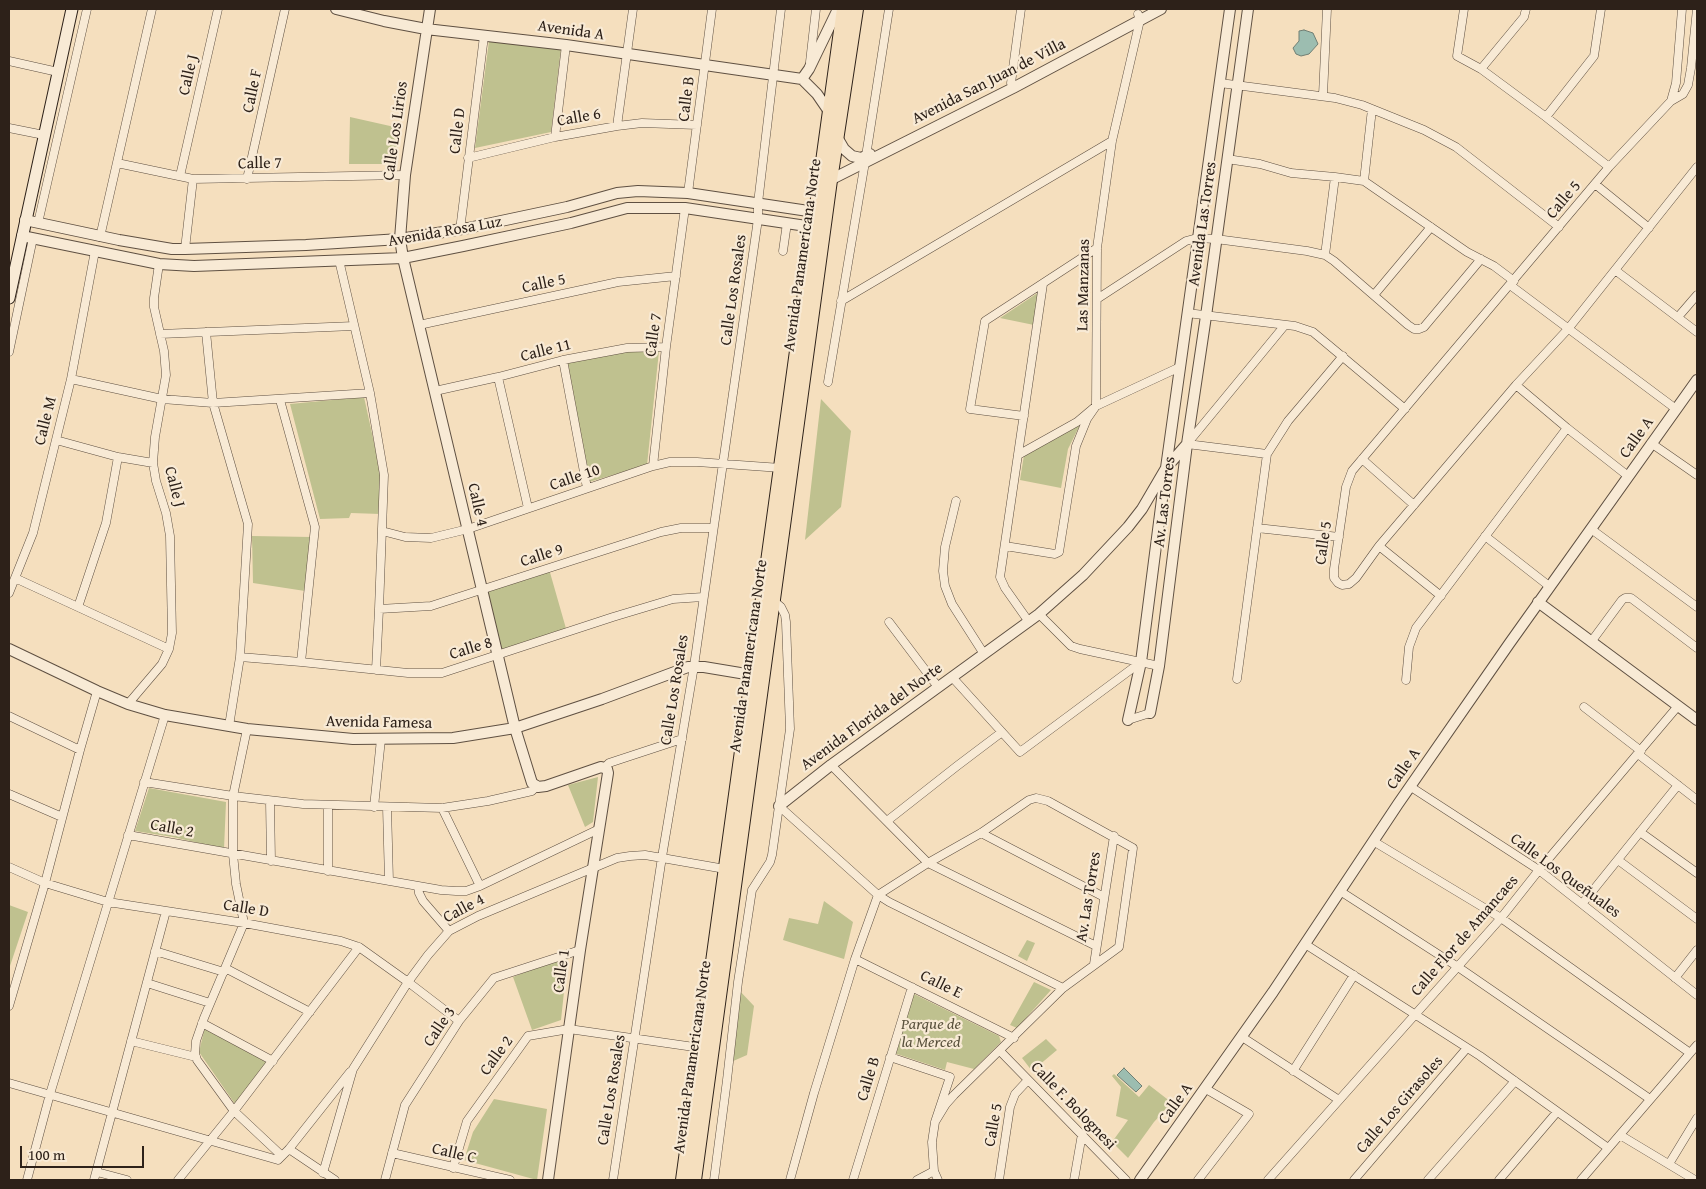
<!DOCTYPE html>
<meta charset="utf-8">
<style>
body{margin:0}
#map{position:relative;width:1706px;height:1189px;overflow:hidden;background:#f5dfbe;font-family:"Gentium Book Plus",serif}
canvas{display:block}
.frame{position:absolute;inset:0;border:10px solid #2d2119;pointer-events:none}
.scale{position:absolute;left:20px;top:1146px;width:124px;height:22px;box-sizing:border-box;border:2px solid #2d2119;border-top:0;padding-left:6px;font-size:15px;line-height:18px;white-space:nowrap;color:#2d2119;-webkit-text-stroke:4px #f8ead5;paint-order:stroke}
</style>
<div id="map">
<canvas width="1706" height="1189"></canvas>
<div class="frame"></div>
<div class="scale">100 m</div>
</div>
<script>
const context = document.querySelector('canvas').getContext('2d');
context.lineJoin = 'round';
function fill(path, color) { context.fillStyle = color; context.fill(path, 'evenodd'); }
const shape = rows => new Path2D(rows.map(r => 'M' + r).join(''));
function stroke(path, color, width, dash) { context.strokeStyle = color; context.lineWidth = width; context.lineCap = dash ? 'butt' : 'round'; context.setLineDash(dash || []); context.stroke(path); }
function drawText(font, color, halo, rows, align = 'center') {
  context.font = font + ' "Gentium Book Plus",serif'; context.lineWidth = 4.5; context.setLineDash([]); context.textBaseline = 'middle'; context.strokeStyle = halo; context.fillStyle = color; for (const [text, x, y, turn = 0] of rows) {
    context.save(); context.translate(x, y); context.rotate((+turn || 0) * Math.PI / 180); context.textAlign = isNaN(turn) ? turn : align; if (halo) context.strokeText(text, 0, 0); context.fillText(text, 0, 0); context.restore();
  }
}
fill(shape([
 [489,41,561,48,551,132,475,148],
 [350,117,399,128,396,164,349,164],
 [1039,292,1034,325,1000,318],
 [659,351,647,465,589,482,565,363,626,352],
 [364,397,382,479,380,514,351,513,349,518,320,519,290,404],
 [821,399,851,431,841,507,805,540],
 [1080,425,1068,449,1061,488,1020,480,1024,455],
 [252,536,311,537,305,591,253,583],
 [549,569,567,632,498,655,482,590],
 [598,777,593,822,585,827,568,785],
 [149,788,226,802,224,849,173,837,135,831],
 [824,901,853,922,844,959,783,940,789,918,818,924],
 [9,905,28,912,9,969],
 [1027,940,1035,943,1027,961,1018,956],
 [568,954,561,1020,532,1030,513,977],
 [1034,982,1051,990,1017,1028,1010,1025],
 [738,989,754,1006,747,1055,731,1062],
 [912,993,999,1036,1001,1042,974,1069,947,1062,945,1070,894,1053],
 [205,1027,267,1061,235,1104,199,1052],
 [1046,1039,1057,1050,1032,1071,1022,1058],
 [1114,1074,1139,1097,1149,1085,1180,1109,1173,1113,1166,1109,1154,1122,1128,1158,1112,1142,1128,1120,1116,1116,1121,1087,1112,1076],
 [494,1099,547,1109,537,1180,464,1160,473,1132]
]), '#bfc18f');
const water = shape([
 [1304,30,1313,33,1318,44,1309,54,1301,56,1296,54,1293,48,1299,41,1299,31,1304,30],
 [1124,1068,1142,1086,1136,1092,1117,1075,1124,1068]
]);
fill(water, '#9cbdb0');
stroke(water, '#707f74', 1);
const minor = shape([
 [1464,9,1457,56,1481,69,1546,117,1609,167],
 [1697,9,1691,68,1688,85,1683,94,1671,101,1609,167,1352,471,1346,487,1334,569,1334,578,1338,583,1342,585,1349,584,1356,578,1379,546,1516,385,1568,329,1697,167],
 [9,61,58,72],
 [810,62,816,9],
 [1481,69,1524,17,1526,9],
 [1220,83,1335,98,1362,105,1424,130,1456,147,1559,227],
 [1013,88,1011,83,1021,9],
 [1323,95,1327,9],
 [1671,101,1676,83,1682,9],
 [1372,109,1364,181,1467,252,1494,266,1514,281],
 [1546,117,1594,56,1601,9],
 [617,126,633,9],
 [9,128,44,135],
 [555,137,566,45],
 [468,158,555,137,617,126,642,123,697,125],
 [1227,159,1260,164,1291,173,1335,177,1364,181],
 [117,163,193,179,405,175],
 [180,176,218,9],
 [247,179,285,9],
 [1595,184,1649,228],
 [688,193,712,9],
 [38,223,87,9],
 [460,230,484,36],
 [100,237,152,9],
 [185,249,193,179],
 [783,251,787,223],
 [1325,255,1335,177],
 [339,260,370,393,384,475,379,609,376,670],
 [1615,270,1697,332],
 [1510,285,1676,409],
 [1374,295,1431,227],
 [1097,299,1186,241,1197,238,1216,239,1307,251,1325,255,1334,261,1408,325,1414,329,1419,329,1424,327,1481,259],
 [841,301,1112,141],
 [1187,313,1295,326,1313,332,1405,409],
 [1678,317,1697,295],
 [419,325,618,282,676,276],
 [206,332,213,403,248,524,240,657,229,726],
 [160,334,354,326],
 [9,352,33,238],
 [563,360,587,488],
 [498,377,528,508],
 [71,379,162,399,213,403,370,393],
 [828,382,866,156,889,9],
 [1516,385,1567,428,1628,476],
 [435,391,498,377,563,360,627,348,666,347],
 [280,400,315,527,301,662],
 [1024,416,970,409,985,321,1097,248],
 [56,440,118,457,153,463],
 [1651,443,1697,475],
 [1187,444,1285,325],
 [1187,444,1267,454],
 [1018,455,1077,422,1096,406,1180,367],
 [1362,459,1414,505],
 [653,466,666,347,685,208],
 [956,501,945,547,943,571,945,586,952,604,984,654],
 [1257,528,1339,537],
 [1591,529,1697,607],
 [382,531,405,537,431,538,468,529,653,466,670,462,697,462,781,468],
 [1485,536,1549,586],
 [1005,546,1055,554,1059,552,1076,446,1087,419,1096,406,1097,248,1112,141,1140,20,1138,14],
 [1379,546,1441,596],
 [15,578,169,649],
 [9,593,33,533,71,379,95,251],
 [78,607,106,523,118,457],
 [379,609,431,606,661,532,681,528,713,528],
 [1039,614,1071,646,1080,649,1159,666],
 [889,622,938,687],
 [1029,622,1005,588,1000,577,1043,284],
 [1591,642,1622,600,1625,598,1631,598,1697,648],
 [240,657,301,662,408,673,442,673,613,617,673,599,703,597],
 [952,677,1020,752,1141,662],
 [1237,679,1267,454,1288,421,1343,356],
 [1406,680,1409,647,1416,628,1567,428],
 [128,704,162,664,169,649,172,633,170,536,166,513,156,481,153,463,155,437,166,375,164,351,154,307,154,298,159,264],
 [1584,707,1641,751],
 [9,716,80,750],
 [1128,720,1150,713],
 [247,729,233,796,233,854,236,884,244,923,204,1018,196,1041,195,1054,197,1060,234,1111,282,1156],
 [1638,754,1697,800],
 [831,765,928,863,1096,946],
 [605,767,609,763,682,739],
 [144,782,233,796,303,804,442,808,488,801,532,791,536,787],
 [1411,787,1539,870,1697,995],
 [9,794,62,817],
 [270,801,271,861],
 [328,805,328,871],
 [779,806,878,895,889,902,1063,988],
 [374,807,381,739],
 [387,807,389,881],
 [442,808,480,886],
 [887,821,957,766,1002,732],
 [1640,832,1697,873],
 [981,833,1104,897],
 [128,835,441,890,456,891,466,891,480,886,599,829],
 [1373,841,1501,918,1690,1053],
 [1618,860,1697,919],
 [9,867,45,883,108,902,244,923,341,941,359,947,408,982,459,1021],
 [418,886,419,893,423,901,449,931],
 [1340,891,1458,967,1650,1099],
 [1582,904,1678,785],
 [1305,944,1480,1056,1608,1148],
 [155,951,224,972],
 [855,959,1014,1038],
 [1094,964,1114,836],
 [225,968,310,1012],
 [1675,978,1697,950],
 [147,983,210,1003],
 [9,1006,45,883,80,750,97,691],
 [202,1023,273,1061],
 [1242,1037,1339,1100],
 [131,1041,196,1057],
 [1000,1051,1126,1180],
 [890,1057,950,1077,935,1122,932,1142,934,1171,938,1180],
 [1293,1071,1354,975],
 [9,1083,278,1160,289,1149,350,1072],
 [1620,1135,1695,1180],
 [289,1149,335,1180],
 [392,1153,510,1180],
 [1669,1164,1697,1118],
 [453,1168,467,1121,528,1036,569,1029,701,1048],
 [97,1172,127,1180],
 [323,1173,353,1069,408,982,428,955,449,931,478,916,617,858,630,856,645,855,725,869],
 [27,1180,50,1094,165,715],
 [94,1180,166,911],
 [178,1180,234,1111,359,947],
 [385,1180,405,1105,459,1021,494,978,580,950],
 [613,1180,662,857,694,666,723,463,758,219,758,203,781,9],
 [714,1180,727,1080,738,982,752,890,770,862,772,855,790,729,786,622,785,615,781,607,774,601],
 [790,1180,814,1093,855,959,878,895,928,863,981,833,1029,800,1036,798,1048,801,1133,848,1119,947,1063,988,954,1095,946,1104,935,1122],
 [853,1180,912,987],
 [917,1180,934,1171],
 [999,1180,1010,1107,1015,1094,1028,1080],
 [1074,1180,1082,1134],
 [1198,1180,1249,1114,1206,1089],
 [1268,1180,1501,918,1539,870,1678,706],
 [1354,1180,1467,1048],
 [1428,1180,1515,1081],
 [1499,1180,1557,1112],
 [1581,1180,1697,1045]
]);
const tertiary = shape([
 [336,9,384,21,426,29,566,45,802,79,817,94,830,113],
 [430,9,405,175,400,239,403,258,515,728,532,783,538,787,546,786,601,767,607,769,608,773,580,950,548,1180],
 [802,79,809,69,838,9],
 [837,137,844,149,852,156,861,158,870,154],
 [830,180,1013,88,1161,9],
 [25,220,119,240,172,249,185,249,306,245,400,239,468,228,567,207,617,193,638,191,688,193,815,212],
 [22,236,159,264,194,266,403,258,463,246,571,223,627,208,685,208,813,227],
 [1538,602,1697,720],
 [9,649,97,691,128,704,165,715,247,729,353,739,453,738,515,728,602,699,688,667,704,667,752,675],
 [1150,713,1159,666,1187,444,1206,316,1248,9],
 [1128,720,1141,662,1166,468,1230,9],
 [779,806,831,765,1039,614,1083,575,1128,527,1142,509,1166,468,1187,444],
 [1140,1180,1273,992,1398,804,1509,644,1697,380]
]);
const secondary = shape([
 [9,298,72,9]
]);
const trunk = shape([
 [683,1180,844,9],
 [694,1180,830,180,856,9]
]);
stroke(minor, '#5f5042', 9);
stroke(tertiary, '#5f5042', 12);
stroke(secondary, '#2d2119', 13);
stroke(trunk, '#2d2119', 16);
stroke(minor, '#f8ead5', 8);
stroke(tertiary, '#f8ead5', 10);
stroke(secondary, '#f8ead5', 11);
stroke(trunk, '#f5dfbe', 14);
drawText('16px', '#2d2119', '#f8ead5', [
 ["Avenida A",571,31,8],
 ["Calle J",189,75,-77],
 ["Avenida San Juan de Villa",989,82,-27],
 ["Calle F",253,91,-78],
 ["Calle B",687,99,-83],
 ["Calle 6",579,118,-10],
 ["Calle Los Lirios",396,131,-82],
 ["Calle D",458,131,-83],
 ["Calle 7",260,164,-1],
 ["Calle 5",1564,200,-50],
 ["Avenida Las Torres",1203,224,-82],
 ["Avenida Rosa Luz",445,232,-10],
 ["Avenida Panamericana Norte",803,255,-82],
 ["Calle 5",544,284,-12],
 ["Las Manzanas",1084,285,-89],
 ["Calle Los Rosales",734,290,-82],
 ["Calle 7",654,335,-82],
 ["Calle 11",546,351,-14],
 ["Calle M",46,421,-76],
 ["Calle A",1637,438,-54],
 ["Calle 10",575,478,-19],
 ["Calle J",174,487,76],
 ["Av. Las Torres",1165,502,-83],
 ["Calle 4",477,505,77],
 ["Calle 5",1324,543,-82],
 ["Calle 9",542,556,-18],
 ["Calle 8",471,649,-17],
 ["Avenida Panamericana Norte",749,656,-82],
 ["Calle Los Rosales",675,690,-81],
 ["Avenida Florida del Norte",872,717,-36],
 ["Avenida Famesa",379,723,1],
 ["Calle A",1404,769,-55],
 ["Calle 2",172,829,10],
 ["Calle Los Queñuales",1565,876,36],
 ["Av. Las Torres",1089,897,-81],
 ["Calle D",246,909,9],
 ["Calle 4",464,909,-28],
 ["Calle Flor de Amancaes",1465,936,-49],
 ["Calle 1",562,971,-82],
 ["Calle E",941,985,26],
 ["Calle 3",440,1027,-56],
 ["Calle 2",497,1056,-54],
 ["Avenida Panamericana Norte",693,1057,-82],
 ["Calle B",869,1079,-73],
 ["Calle Los Rosales",612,1090,-81],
 ["Calle A",1176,1104,-54],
 ["Calle Los Girasoles",1400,1105,-49],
 ["Calle F. Bolognesi",1073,1106,46],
 ["Calle 5",994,1125,-80],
 ["Calle C",454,1154,13]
]);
drawText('italic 16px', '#59513c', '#f8ead5', [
 ["Parque de",931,1025],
 ["la Merced",931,1043]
]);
</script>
